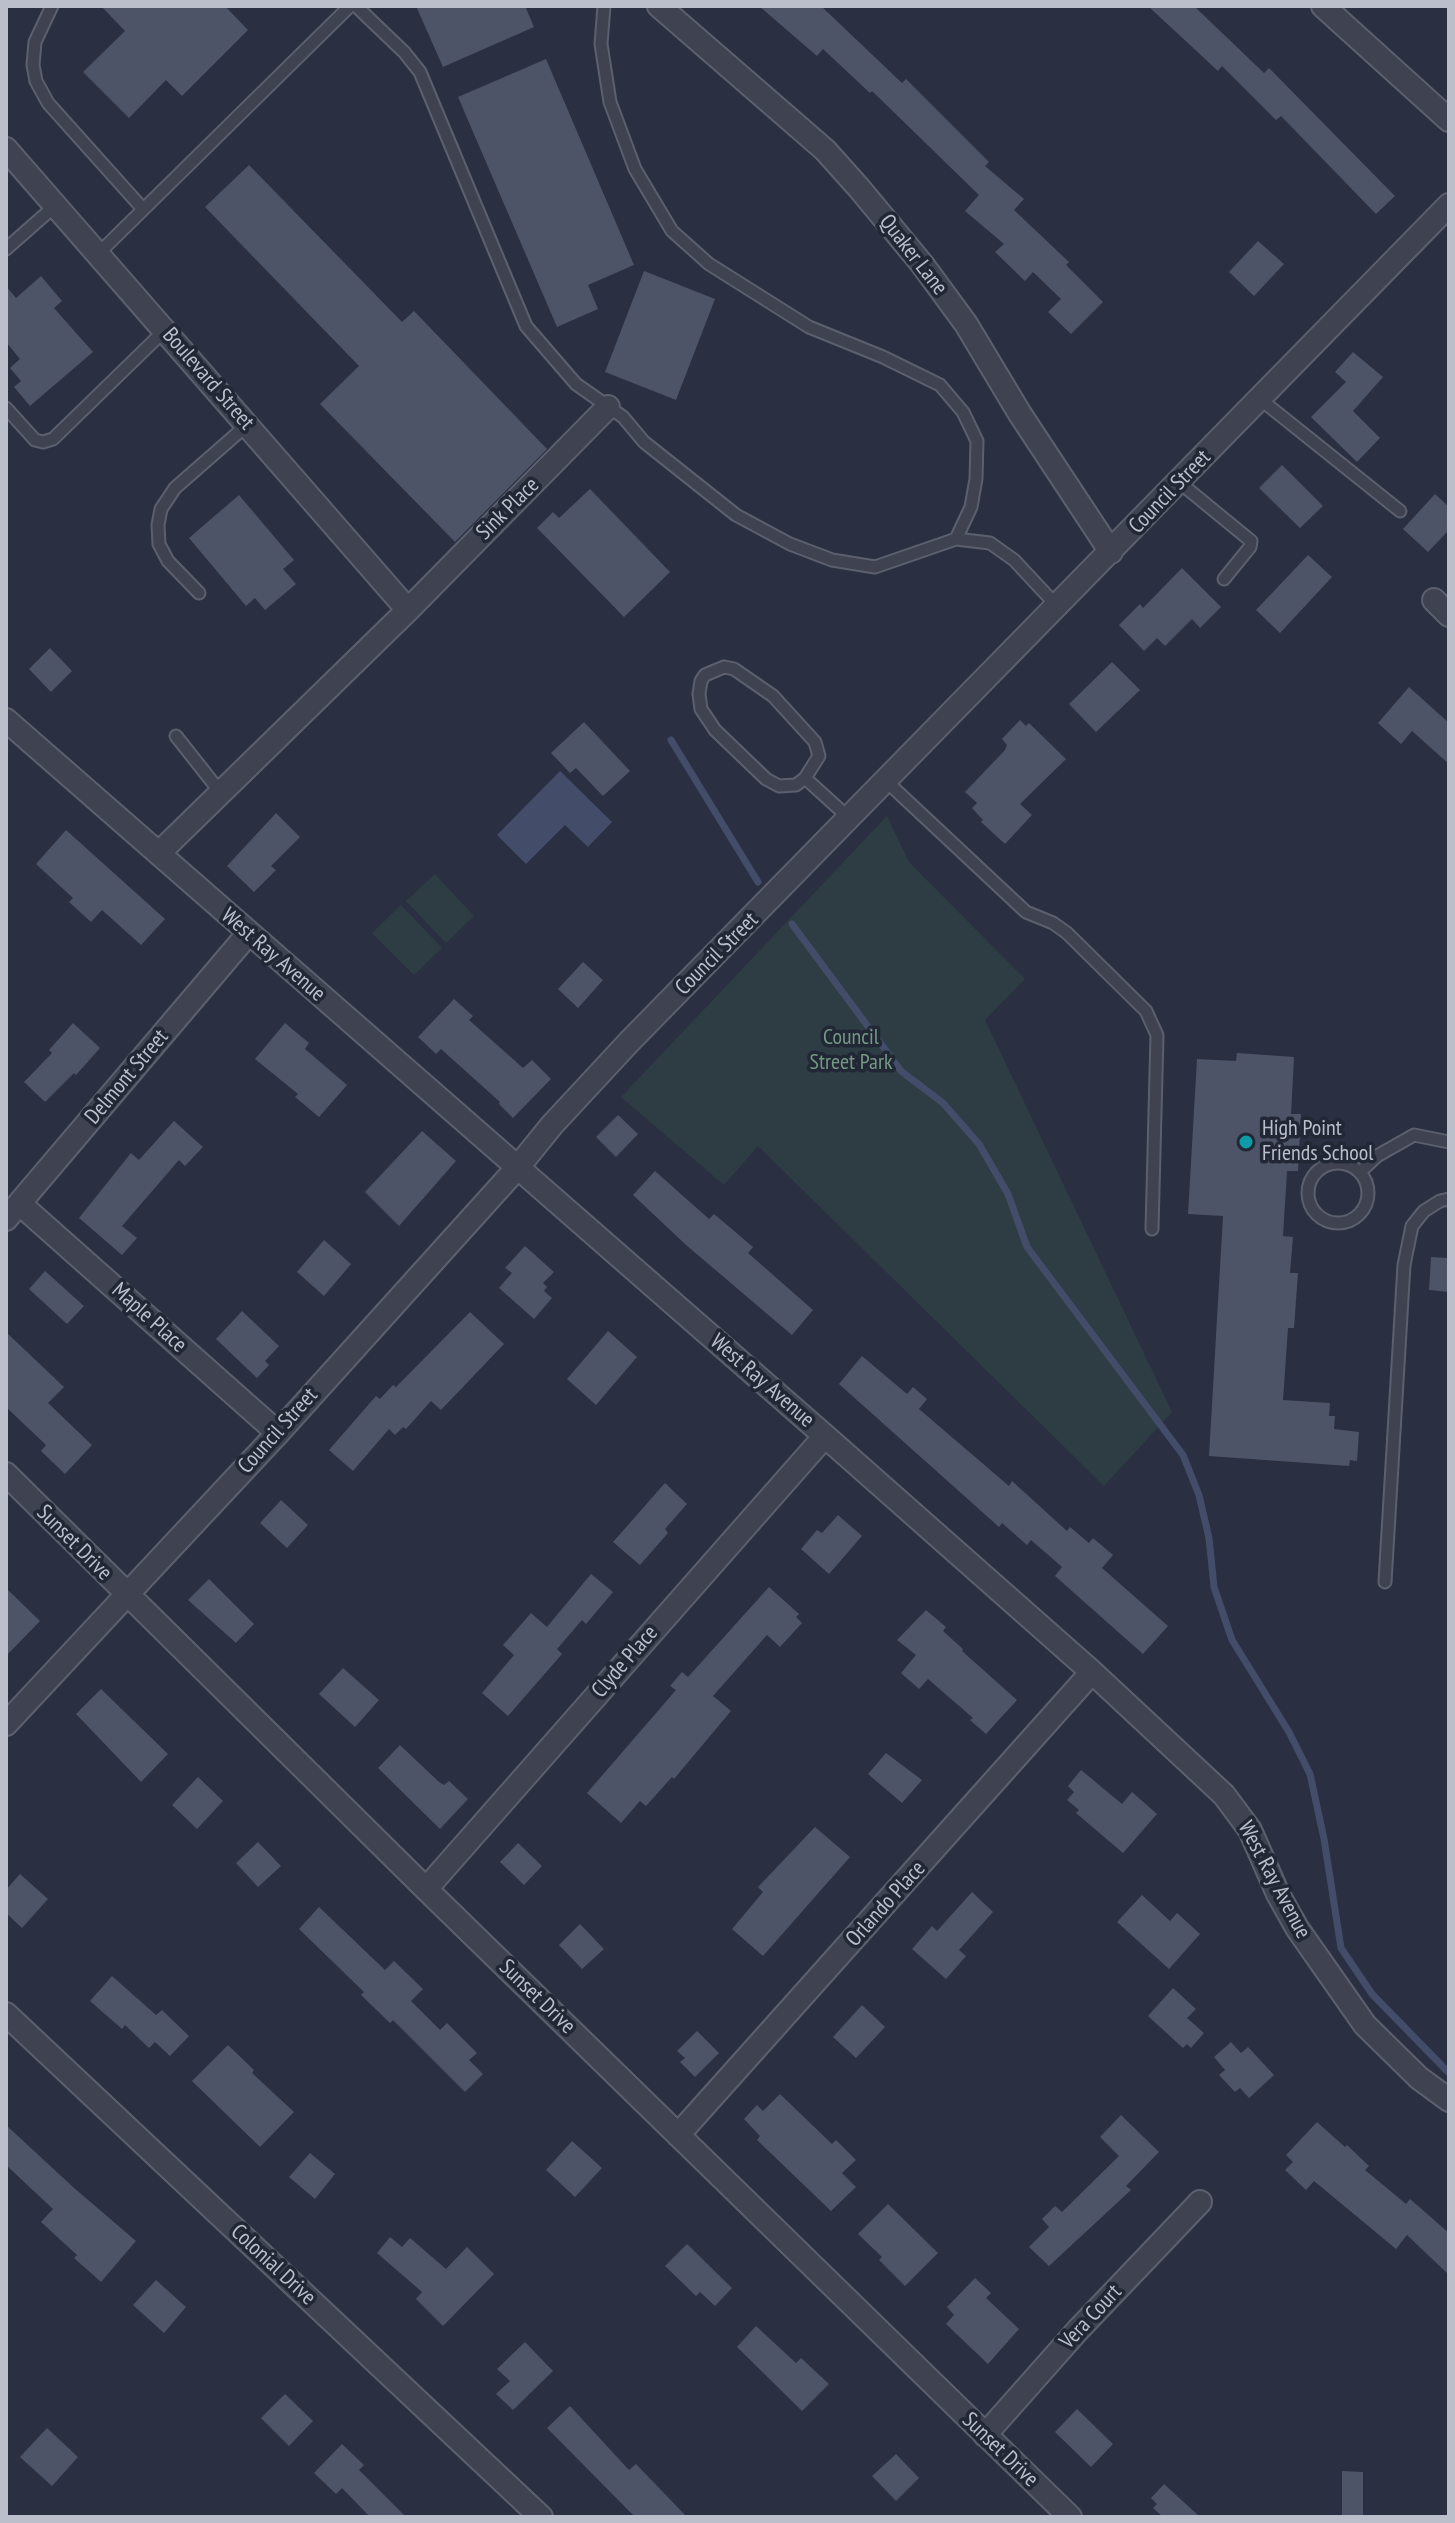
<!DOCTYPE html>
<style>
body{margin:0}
#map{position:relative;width:1455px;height:2523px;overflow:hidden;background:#2a3041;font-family:"PT Sans Narrow",sans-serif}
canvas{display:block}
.frame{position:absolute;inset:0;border:8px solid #bbbecb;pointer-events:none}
</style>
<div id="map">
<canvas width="1455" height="2523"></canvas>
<div class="frame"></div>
</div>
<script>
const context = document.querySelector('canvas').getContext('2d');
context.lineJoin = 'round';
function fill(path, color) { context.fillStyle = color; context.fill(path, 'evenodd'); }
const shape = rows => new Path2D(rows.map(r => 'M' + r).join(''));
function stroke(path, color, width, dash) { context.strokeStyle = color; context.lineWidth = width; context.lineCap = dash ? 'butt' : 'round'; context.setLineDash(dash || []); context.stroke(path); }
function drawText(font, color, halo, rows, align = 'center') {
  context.font = font + ' "PT Sans Narrow",sans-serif'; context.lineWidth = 7; context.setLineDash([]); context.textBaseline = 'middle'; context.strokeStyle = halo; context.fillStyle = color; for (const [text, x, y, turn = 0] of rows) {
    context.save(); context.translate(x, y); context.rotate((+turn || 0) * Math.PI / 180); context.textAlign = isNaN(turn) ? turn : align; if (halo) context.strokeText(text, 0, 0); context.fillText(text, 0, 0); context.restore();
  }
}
fill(shape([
 [887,816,909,862,1025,979,985,1020,1172,1412,1104,1486,758,1146,724,1185,621,1097],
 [435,874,474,916,446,943,406,901],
 [401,905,442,948,414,975,372,933]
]), '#2d3d43');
fill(shape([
 [560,771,612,822,588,847,565,825,526,864,497,835]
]), '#434d6a');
stroke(shape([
 [671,740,758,882],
 [792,924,901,1071,943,1103,979,1144,1008,1194,1027,1247,1183,1455,1199,1495,1209,1538,1214,1587,1232,1640,1289,1732,1310,1774,1324,1839,1341,1948,1372,1994,1449,2073]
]), '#434d6a', 7);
fill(shape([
 [101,6,225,6,248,30,182,96,166,80,129,118,83,72,125,31],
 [416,6,525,6,534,27,443,67],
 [759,6,821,6,902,83,906,79,989,162,985,166,1024,199,1014,210,1069,262,1066,265,1103,302,1071,334,1048,312,1061,299,1033,272,1025,281,995,252,1004,244,965,211,979,195,872,91,870,93,823,49,817,56],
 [1148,6,1194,6,1264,73,1269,68,1395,196,1376,214,1281,116,1276,120,1222,66,1218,71],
 [546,59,634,265,588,285,598,309,557,327,458,97],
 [249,165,402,322,414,311,547,449,455,542,320,404,359,366,205,207],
 [1258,241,1284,264,1254,296,1229,272],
 [644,271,715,299,676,400,605,372],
 [41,276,62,301,54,308,93,352,30,406,14,387,21,381,10,368,20,359,6,342,6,286,16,298],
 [1353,352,1383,377,1353,411,1380,438,1357,462,1311,417,1346,382,1335,372],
 [1282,465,1323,506,1300,528,1259,488],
 [590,489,670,572,624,617,537,528,553,512,559,518],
 [1435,494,1449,507,1449,530,1428,552,1403,529],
 [239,495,294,560,283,569,296,584,265,610,255,598,246,606,189,538],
 [1308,555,1332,577,1280,633,1256,610],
 [1182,568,1221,607,1200,628,1192,619,1165,646,1157,638,1144,651,1119,625,1140,604,1143,608],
 [50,648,72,671,51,692,29,669],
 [1112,662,1140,690,1096,732,1069,704],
 [1409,687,1449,723,1449,764,1412,731,1401,744,1378,723],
 [1020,720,1026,726,1029,723,1066,759,1020,804,1032,815,1005,844,981,822,983,820,972,808,977,803,965,792,1005,750,1007,745,1002,739],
 [584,722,630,771,603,796,576,768,570,773,551,753],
 [276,813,300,837,271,866,276,870,254,892,227,866],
 [66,830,165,919,141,945,102,910,91,922,69,902,73,898,36,864],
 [583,962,603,980,578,1008,558,989],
 [454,999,473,1016,469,1020,523,1068,532,1060,551,1079,513,1118,499,1104,500,1102,441,1049,436,1054,418,1037],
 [73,1023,100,1048,76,1075,74,1073,45,1102,24,1082,52,1053,49,1050],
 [285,1023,309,1043,305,1049,347,1085,319,1117,295,1097,298,1094,255,1059],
 [1237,1053,1294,1057,1291,1114,1301,1114,1298,1171,1287,1171,1283,1236,1293,1237,1290,1273,1298,1273,1294,1328,1288,1328,1283,1400,1330,1403,1329,1416,1335,1416,1334,1429,1359,1432,1357,1461,1350,1460,1349,1466,1209,1456,1223,1216,1188,1214,1197,1059,1236,1061],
 [618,1115,638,1134,616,1157,596,1137],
 [174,1121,203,1147,185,1166,179,1160,122,1226,137,1238,122,1255,79,1218,131,1153,139,1160],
 [422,1131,456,1161,399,1226,365,1192],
 [655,1171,709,1219,714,1214,753,1247,748,1253,813,1310,792,1335,686,1245,633,1195],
 [324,1240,351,1264,324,1296,297,1272],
 [525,1246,554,1272,543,1283,547,1287,544,1291,552,1298,534,1319,499,1288,512,1273,505,1268],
 [1431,1257,1449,1258,1449,1292,1429,1290],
 [45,1271,84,1306,67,1324,29,1289],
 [242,1311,279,1346,265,1361,269,1365,257,1378,216,1339],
 [470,1312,504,1344,441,1410,431,1401,406,1429,403,1427,395,1435,389,1429,353,1471,329,1450,376,1396,380,1399,393,1385,396,1387],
 [608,1331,637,1357,596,1405,567,1379],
 [6,1332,64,1387,48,1403,92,1445,65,1474,41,1451,46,1445,6,1407],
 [862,1356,907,1394,913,1387,927,1399,919,1409,1009,1486,1012,1481,1067,1531,1070,1527,1089,1543,1093,1538,1113,1555,1102,1568,1168,1626,1143,1654,1055,1576,1062,1567,1031,1540,1027,1545,1002,1523,999,1527,839,1384],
 [665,1483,687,1504,665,1529,668,1533,640,1565,613,1542],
 [281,1500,308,1525,287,1548,260,1523],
 [838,1515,862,1536,829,1574,801,1549,817,1530,822,1533],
 [591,1574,613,1592,586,1624,582,1620,557,1649,562,1654,508,1716,482,1693,514,1655,503,1645,531,1613,547,1627],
 [209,1579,254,1624,236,1643,188,1600],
 [769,1587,799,1614,796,1617,802,1623,780,1647,767,1635,713,1696,731,1711,674,1779,672,1777,646,1806,640,1801,621,1823,587,1793,676,1690,670,1686,682,1672,688,1677],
 [6,1588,40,1621,6,1656],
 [926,1610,946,1627,943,1631,963,1649,962,1651,1017,1700,986,1734,970,1720,973,1718,928,1679,919,1689,901,1673,916,1655,897,1640],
 [343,1668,379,1700,355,1727,319,1694],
 [101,1689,168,1754,141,1782,76,1714],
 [400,1745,439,1782,444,1785,449,1781,468,1799,440,1829,378,1768],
 [886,1753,922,1780,902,1803,868,1774],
 [1081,1770,1122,1804,1132,1792,1157,1814,1123,1853,1076,1813,1079,1810,1067,1800,1074,1792,1068,1786],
 [198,1777,223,1801,197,1829,172,1805],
 [815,1827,850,1857,763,1956,732,1929,763,1892,758,1887],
 [258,1842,281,1866,258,1887,236,1863],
 [518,1843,542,1866,524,1885,500,1862],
 [20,1874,48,1899,22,1928,6,1913,6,1890],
 [972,1892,993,1912,959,1950,966,1956,946,1979,912,1949,932,1926,937,1931],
 [1142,1895,1170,1921,1177,1913,1200,1934,1169,1969,1117,1922],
 [319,1907,385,1970,394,1961,423,1989,411,2001,440,2030,447,2023,477,2053,469,2060,483,2074,465,2092,393,2020,390,2023,361,1995,364,1992,299,1929],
 [580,1924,604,1949,582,1969,559,1945],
 [112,1976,156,2015,162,2010,189,2036,170,2056,155,2042,149,2048,125,2025,122,2029,90,2001],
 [1173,1988,1196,2009,1187,2018,1204,2033,1191,2048,1187,2044,1183,2048,1148,2016],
 [862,2005,885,2027,856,2058,833,2037],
 [697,2031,719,2053,695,2077,680,2062,685,2058,677,2051],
 [1231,2042,1241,2053,1248,2047,1274,2075,1249,2098,1240,2088,1235,2092,1219,2075,1225,2070,1214,2057],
 [228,2045,254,2070,252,2073,294,2112,260,2147,192,2081],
 [780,2094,832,2144,836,2140,856,2160,842,2173,856,2187,831,2211,757,2140,760,2136,744,2119,757,2105,763,2111],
 [1121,2115,1159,2152,1126,2186,1131,2190,1049,2266,1029,2247,1049,2227,1042,2219,1055,2206,1062,2212,1119,2156,1100,2137],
 [1317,2122,1345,2147,1347,2145,1369,2166,1365,2170,1406,2204,1410,2199,1449,2233,1449,2275,1407,2235,1396,2249,1314,2181,1306,2190,1285,2170,1293,2162,1286,2155],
 [6,2125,73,2187,136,2241,101,2282,74,2258,77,2255,41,2222,53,2209,6,2165],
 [572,2141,602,2168,575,2197,546,2170],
 [310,2153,335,2174,315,2199,289,2177],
 [888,2204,938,2253,905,2286,879,2260,882,2257,858,2234],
 [390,2237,402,2247,410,2238,446,2269,467,2247,494,2274,443,2326,416,2299,422,2292,377,2253],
 [687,2244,732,2288,715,2306,700,2292,696,2296,665,2266],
 [975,2278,991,2293,986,2298,1019,2329,988,2364,946,2324,954,2315,947,2307],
 [156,2280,186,2307,164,2333,133,2305],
 [756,2326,796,2363,801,2358,829,2384,802,2411,737,2347],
 [525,2342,553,2371,513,2410,496,2394,510,2381,497,2369],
 [285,2394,313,2421,289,2446,261,2418],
 [570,2406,629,2470,636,2464,687,2517,635,2517,547,2428],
 [1077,2409,1113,2444,1091,2467,1055,2432],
 [47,2428,78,2457,52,2486,20,2457],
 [342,2444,364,2465,359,2470,406,2517,370,2517,342,2488,336,2494,314,2473],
 [896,2454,919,2478,896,2501,872,2476],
 [1342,2471,1363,2472,1363,2517,1342,2517],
 [1164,2484,1200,2517,1163,2517,1153,2508,1157,2504,1151,2498]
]), '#4e5467');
const lane = shape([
 [52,6,35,42,33,65,36,81,48,103,143,209],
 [356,6,404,52,420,72,526,326,576,384,623,417,644,442,736,515,790,544,832,560,875,567,956,539,990,543,1014,560,1057,606],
 [604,6,601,44,610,102,635,169,672,231,709,264,809,327,883,357,940,385,963,412,977,441,976,479,971,507,956,539],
 [6,249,56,205],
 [99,253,350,6],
 [1260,399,1400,511],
 [6,408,35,440,43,442,53,439,165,330],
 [1179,482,1251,541,1250,547,1224,579],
 [199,593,168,561,159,544,158,525,161,509,175,488,247,425],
 [724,667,734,669,773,696,815,742,819,756,805,778,796,785,779,786,766,779,715,730,701,709,699,694,701,681,705,675,724,667],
 [176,736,221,793],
 [805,778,848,817],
 [885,780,1026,912,1053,923,1067,933,1146,1011,1157,1035,1152,1229],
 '1308 1193a30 30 0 1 1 60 0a30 30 0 1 1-60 0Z',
 [1360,1172,1377,1156,1414,1135,1449,1142],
 [1385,1582,1404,1265,1412,1226,1424,1211,1440,1201,1449,1199]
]);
const street = shape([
 [659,6,825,150,859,188,922,264,966,324,1020,414,1111,552],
 [1323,6,1449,120],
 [6,149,408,610],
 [1434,600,1449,615],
 [6,720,825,1436,1092,1672,1224,1795,1250,1830,1278,1894,1297,1928,1365,2025,1419,2078,1449,2100],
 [159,853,408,610,608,407],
 [20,1204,278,1433],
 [6,1219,248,934],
 [6,1474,426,1889,1070,2517],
 [6,1724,278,1433,518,1167,552,1125,629,1042,1449,205],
 [426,1889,825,1436],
 [6,2014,541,2517],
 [678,2135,1092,1672],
 [985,2435,1078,2330,1200,2202]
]);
stroke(lane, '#5c606e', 15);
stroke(street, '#5c606e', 26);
stroke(lane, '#3e4251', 11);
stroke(street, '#3e4251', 22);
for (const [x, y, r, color] of [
 [1246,1142,8,"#0f9aa8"]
]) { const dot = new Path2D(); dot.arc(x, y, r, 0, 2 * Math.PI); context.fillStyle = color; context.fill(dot); stroke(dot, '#222736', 3); }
drawText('22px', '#bbbecb', '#222736', [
 ["Quaker Lane",913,255,52],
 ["Boulevard Street",208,379,49],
 ["Council Street",1170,492,-46],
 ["Sink Place",508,509,-45],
 ["Council Street",717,954,-45],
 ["West Ray Avenue",273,955,41],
 ["Delmont Street",127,1077,-50],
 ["Maple Place",149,1318,42],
 ["West Ray Avenue",762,1381,41],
 ["Council Street",278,1431,-48],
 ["Sunset Drive",74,1543,45],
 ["Clyde Place",625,1662,-49],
 ["West Ray Avenue",1274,1880,62],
 ["Orlando Place",886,1904,-48],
 ["Sunset Drive",537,1997,44],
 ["Colonial Drive",273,2265,43],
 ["Vera Court",1091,2317,-47],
 ["Sunset Drive",1000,2450,44]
]);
drawText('22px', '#749983', '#222736', [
 ["Council",851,1038],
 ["Street Park",851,1063]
]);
drawText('22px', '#bbbecb', '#222736', [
 ["High Point",1262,1129],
 ["Friends School",1262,1154]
], 'left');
</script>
